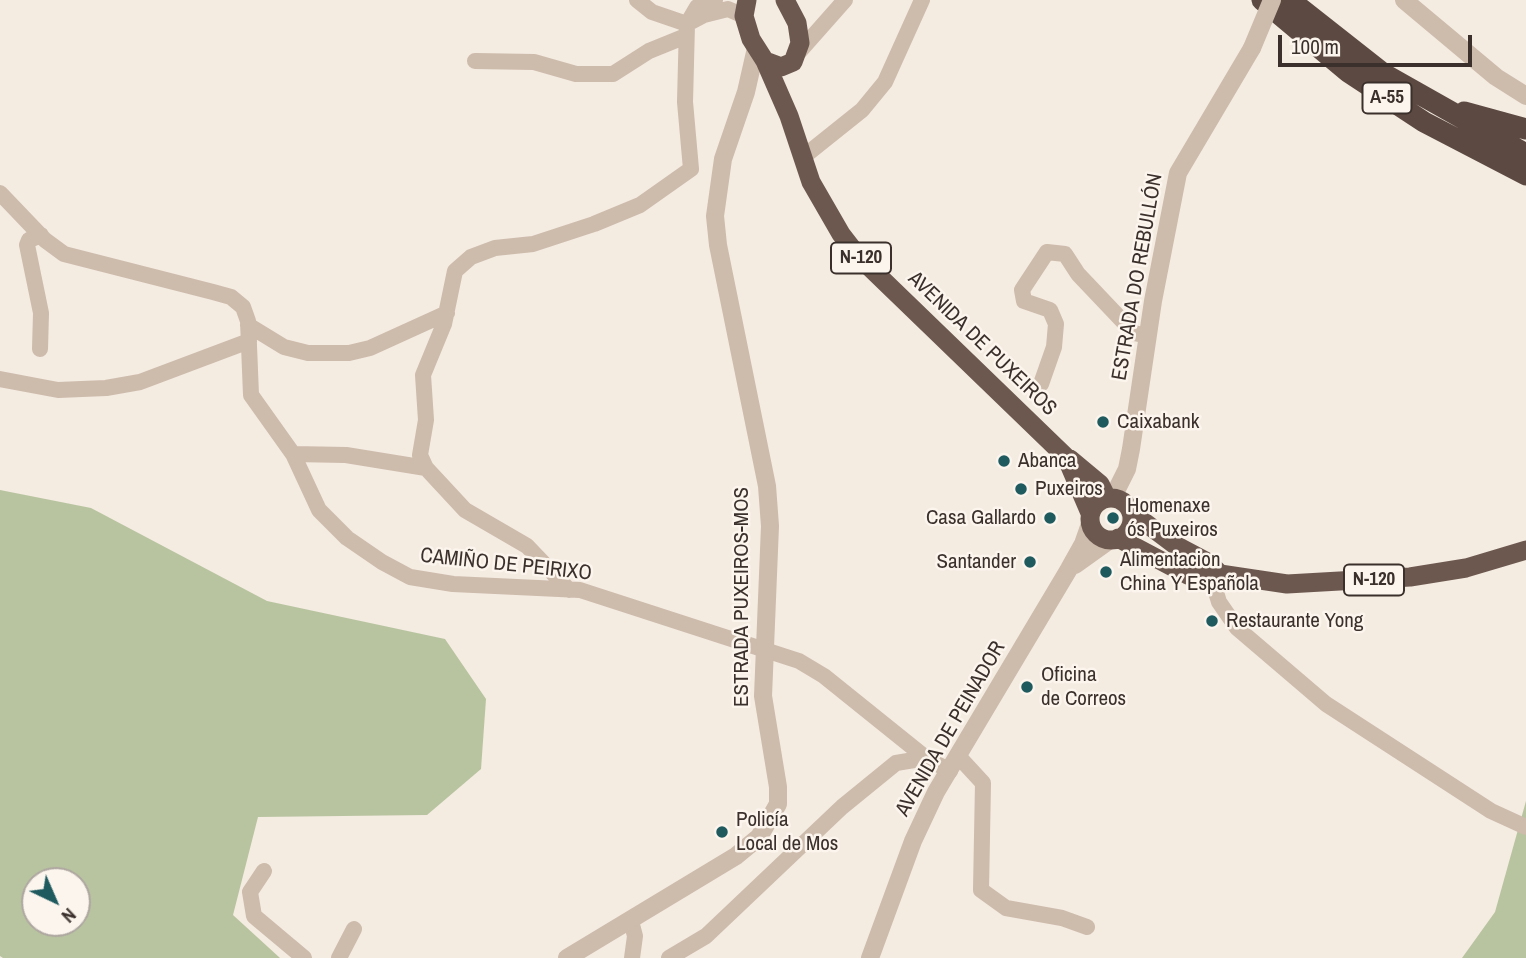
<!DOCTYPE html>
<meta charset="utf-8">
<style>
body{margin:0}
#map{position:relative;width:1526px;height:958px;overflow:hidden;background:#f4ebe1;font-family:"Archivo Narrow",sans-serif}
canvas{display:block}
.north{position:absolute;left:21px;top:867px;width:70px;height:70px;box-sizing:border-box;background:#fbf5ee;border:2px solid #aea6a0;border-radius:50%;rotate:136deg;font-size:19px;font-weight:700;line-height:28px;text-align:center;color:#3b302b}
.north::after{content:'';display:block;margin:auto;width:24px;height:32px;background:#1f5a5e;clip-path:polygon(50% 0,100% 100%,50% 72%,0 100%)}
.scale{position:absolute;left:1278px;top:35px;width:194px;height:32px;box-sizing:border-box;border:4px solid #3b302b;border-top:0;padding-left:9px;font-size:21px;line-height:24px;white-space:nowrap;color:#3b302b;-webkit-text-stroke:5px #fbf5ee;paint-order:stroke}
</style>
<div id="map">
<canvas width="1526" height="958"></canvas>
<div class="north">N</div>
<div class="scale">100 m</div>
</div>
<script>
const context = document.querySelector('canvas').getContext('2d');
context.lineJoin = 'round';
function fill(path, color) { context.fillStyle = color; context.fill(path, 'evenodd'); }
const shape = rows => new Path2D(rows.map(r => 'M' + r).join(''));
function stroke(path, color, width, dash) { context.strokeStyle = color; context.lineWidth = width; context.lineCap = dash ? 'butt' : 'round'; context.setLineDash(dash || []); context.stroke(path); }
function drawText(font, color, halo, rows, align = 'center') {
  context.font = font + ' "Archivo Narrow",sans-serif'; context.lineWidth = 5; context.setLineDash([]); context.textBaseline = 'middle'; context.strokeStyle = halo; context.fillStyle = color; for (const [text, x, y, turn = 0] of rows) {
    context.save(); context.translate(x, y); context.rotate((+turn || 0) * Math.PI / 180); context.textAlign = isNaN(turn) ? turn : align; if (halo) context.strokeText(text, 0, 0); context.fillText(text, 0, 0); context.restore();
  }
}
fill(shape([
 [0,490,91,508,267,601,445,639,486,699,481,769,427,815,258,817,233,915,280,958,3,958,0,956],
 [77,881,77,923,35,923,35,881],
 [1526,801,1526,958,1462,958,1495,912]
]), '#b8c4a0');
stroke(shape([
 [715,0,697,7,687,24,704,15,728,9,744,16],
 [799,52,845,0],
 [475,61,534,62,576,74,613,74,649,51,686,36],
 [802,158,862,110,885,82,922,0],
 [0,193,45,240,64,254,213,292,231,297,243,307,248,321,251,395,293,454,319,510,347,538,382,562,410,577,453,584,580,590,799,661,824,676,926,758,950,771],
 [248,325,284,347,308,353,349,353,370,348,447,313],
 [40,349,41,313,27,245,29,240,41,235],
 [0,379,58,390,106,388,140,382,249,341],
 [1041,384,1054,347,1056,324,1050,310,1024,301,1022,290,1047,252,1065,254,1078,274,1134,333,1148,336],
 [293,454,346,455,426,468],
 [1220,574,1216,592,1219,602,1237,628,1326,704,1491,811,1526,827],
 [569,590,527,546,465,510,426,468,420,455,426,420,423,375,444,324,455,271,471,257,495,248,533,244,594,224,640,205,691,169,685,102,687,24,652,12,637,0],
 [959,757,983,783,981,890,1006,908,1062,918,1087,927],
 [264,871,250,892,254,916,304,958],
 [631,921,635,936,632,958],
 [339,958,354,929],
 [669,958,706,936,842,807,896,763,926,758]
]), '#cdbbac', 16);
stroke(shape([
 [1404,0,1496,77,1526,96],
 [1113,497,1127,469,1131,449,1153,301,1178,173,1252,48],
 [1075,565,1110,540],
 [567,958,736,856,759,837,778,804,778,787,763,696,770,526,767,486,718,245,715,216,723,159,746,92,756,48],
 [870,958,913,841,936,792,1069,569,1083,544,1090,524]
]), '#cdbbac', 18);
stroke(shape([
 [747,0,744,16,751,39,765,61,781,67,793,62,800,43,797,23,785,0],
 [765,61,789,116,811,182,841,234,858,256,1066,457,1090,513],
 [1070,459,1100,484,1107,498],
 '1090 519a21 21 0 1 1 42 0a21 21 0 1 1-42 0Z',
 [1131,512,1175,545,1209,563,1220,574],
 [1118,538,1188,575,1203,577,1220,574,1287,584,1410,577,1466,568,1526,550]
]), '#6c584f', 19);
stroke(shape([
 [1262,0,1348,72,1424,122,1526,175],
 [1290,0,1384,74,1526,154],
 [1464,112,1526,129]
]), '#5c4a42', 21);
stroke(shape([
 [1252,48,1272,0]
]), '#cdbbac', 18);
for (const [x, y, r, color] of [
 [1103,422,7,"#1f5a5e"],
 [1004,461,7,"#1f5a5e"],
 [1021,489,7,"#1f5a5e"],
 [1050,518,7,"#1f5a5e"],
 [1113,518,7,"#1f5a5e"],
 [1030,562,7,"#1f5a5e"],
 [1106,572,7,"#1f5a5e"],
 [1212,621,7,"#1f5a5e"],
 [1027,687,7,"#1f5a5e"],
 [722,832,7,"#1f5a5e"]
]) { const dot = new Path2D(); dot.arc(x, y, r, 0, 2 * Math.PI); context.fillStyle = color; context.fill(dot); stroke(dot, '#fbf5ee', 2.5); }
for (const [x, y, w] of [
 [1387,98,49],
 [861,258,60],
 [1374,580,60]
]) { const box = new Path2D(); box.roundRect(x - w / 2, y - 15.5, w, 31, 5); context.fillStyle = '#fbf5ee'; context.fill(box); stroke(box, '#3b302b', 2); }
drawText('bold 19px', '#3b302b', null, [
 ["A-55",1387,98],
 ["N-120",861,258],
 ["N-120",1374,580]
]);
drawText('21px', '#3b302b', '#fbf5ee', [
 ["ESTRADA DO REBULLÓN",1138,277,-80],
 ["AVENIDA DE PUXEIROS",982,344,44],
 ["CAMIÑO DE PEIRIXO",506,565,6],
 ["ESTRADA PUXEIROS-MOS",742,597,-90],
 ["AVENIDA DE PEINADOR",951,729,-60]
]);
drawText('21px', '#3b302b', '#fbf5ee', [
 ["Caixabank",1117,422],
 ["Abanca",1018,461],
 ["Puxeiros",1035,489],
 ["Homenaxe",1127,506],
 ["ós Puxeiros",1127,530],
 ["Casa Gallardo",1036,518,"right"],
 ["Alimentacion",1120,560],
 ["China Y Española",1120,584],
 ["Santander",1016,562,"right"],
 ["Restaurante Yong",1226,621],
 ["Oficina",1041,675],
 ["de Correos",1041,699],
 ["Policía",736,820],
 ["Local de Mos",736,844]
], 'left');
</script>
